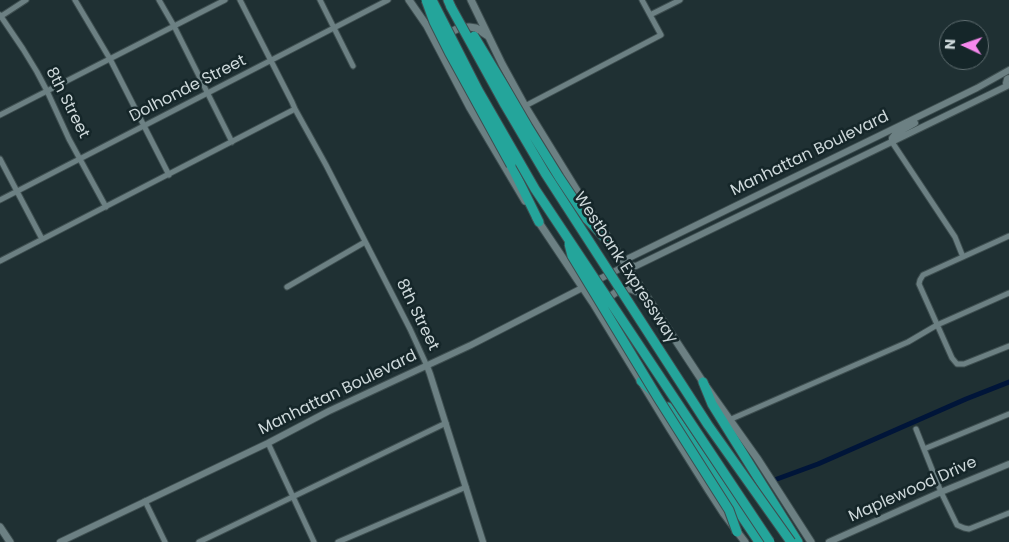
<!DOCTYPE html>
<style>
body{margin:0}
#map{position:relative;width:1009px;height:542px;overflow:hidden;background:#1f3033;font-family:Poppins,sans-serif}
canvas{display:block}
.north{position:absolute;left:939px;top:20px;width:50px;height:50px;box-sizing:border-box;background:#152629;border:1px solid #5f6d70;border-radius:50%;rotate:273deg;font-size:14px;font-weight:700;line-height:20px;text-align:center;color:#cdd8da}
.north::after{content:'';display:block;margin:auto;width:18px;height:22px;background:#f688ed;clip-path:polygon(50% 0,100% 100%,50% 72%,0 100%)}
</style>
<div id="map">
<canvas width="1009" height="542"></canvas>
<div class="north">N</div>
</div>
<script>
const context = document.querySelector('canvas').getContext('2d');
context.lineJoin = 'round';
const shape = rows => new Path2D(rows.map(r => 'M' + r).join(''));
function stroke(path, color, width, dash) { context.strokeStyle = color; context.lineWidth = width; context.lineCap = dash ? 'butt' : 'round'; context.setLineDash(dash || []); context.stroke(path); }
function drawText(font, color, halo, rows, align = 'center') {
  context.font = font + ' Poppins,sans-serif'; context.lineWidth = 5; context.setLineDash([]); context.textBaseline = 'middle'; context.strokeStyle = halo; context.fillStyle = color; for (const [text, x, y, turn = 0] of rows) {
    context.save(); context.translate(x, y); context.rotate((+turn || 0) * Math.PI / 180); context.textAlign = isNaN(turn) ? turn : align; if (halo) context.strokeText(text, 0, 0); context.fillText(text, 0, 0); context.restore();
  }
}
stroke(shape([
 [777,479,818,464,966,399,1009,382]
]), '#001539', 5);
const minor = shape([
 [75,0,110,59,169,175],
 [159,0,174,26,232,142],
 [240,0,292,102,295,109,326,165,410,329,427,366],
 [320,0,353,66],
 [0,15,23,49,37,72,47,91,69,139,106,207],
 [650,15,680,0],
 [0,17,26,0],
 [525,106,661,35,642,0],
 [0,115,225,0],
 [892,142,955,237,963,257],
 [0,159,42,239],
 [0,200,388,0],
 [1009,236,923,275,920,280,919,284,952,358,957,364,964,364,1009,346],
 [0,261,295,109],
 [287,287,365,242],
 [729,420,908,342,937,325,1009,293],
 [916,429,941,492,957,525,964,528,969,529,1009,513],
 [268,443,314,542],
 [924,449,1009,414],
 [145,501,165,542],
 [199,542,446,423],
 [338,542,466,487]
]);
const tertiary = shape([
 [1009,78,1007,79,1006,83,1009,85],
 [892,142,892,138,895,134,915,123],
 [627,265,629,258,784,182,977,88,1009,70],
 [427,366,430,374,483,542],
 [60,542,268,443,329,411,471,345,627,265,636,266,1009,85],
 [829,542,941,492,1009,464]
]);
const secondary = shape([
 [409,0,427,26,470,108,525,201],
 [471,0,502,64,525,106,581,197,607,236],
 [446,37,449,33,459,28,469,27,476,28,488,36],
 [536,218,593,303,670,429,709,491,724,514,745,542],
 [613,245,703,382,757,458,811,542],
 [604,314,606,306,611,296,619,290,623,289,631,289,645,295],
 [0,527,10,542]
]);
const motorway = shape([
 [448,0,451,7],
 [511,165,539,222],
 [587,219,615,249],
 [641,381,653,392],
 [703,382,712,404,798,542],
 [668,407,759,542]
]);
stroke(minor, '#3e4e50', 7);
stroke(tertiary, '#3e4e50', 8);
stroke(secondary, '#3e4e50', 9);
stroke(motorway, '#3e4e50', 11);
stroke(minor, '#6c8083', 5);
stroke(tertiary, '#6c8083', 6);
stroke(secondary, '#6c8083', 7);
stroke(motorway, '#24a59b', 9);
const motorwayBridge = shape([
 [426,0,434,22,449,52,511,165],
 [432,0,478,90,535,189,770,542],
 [451,7,505,105,545,173,708,425,791,542],
 [474,36,503,84,528,127,559,177,587,219],
 [569,244,572,256,658,398,729,510,737,532]
]);
stroke(motorwayBridge, '#3e4e50', 11, []);
stroke(motorwayBridge, '#24a59b', 9);
drawText('16px', '#cdd8da', '#152629', [
 ["Dolhonde Street",188,89,-27],
 ["8th Street",67,103,63],
 ["Manhattan Boulevard",810,154,-26],
 ["Westbank Expressway",625,268,57],
 ["8th Street",417,315,64],
 ["Manhattan Boulevard",338,393,-26],
 ["Maplewood Drive",913,490,-24]
]);
</script>
